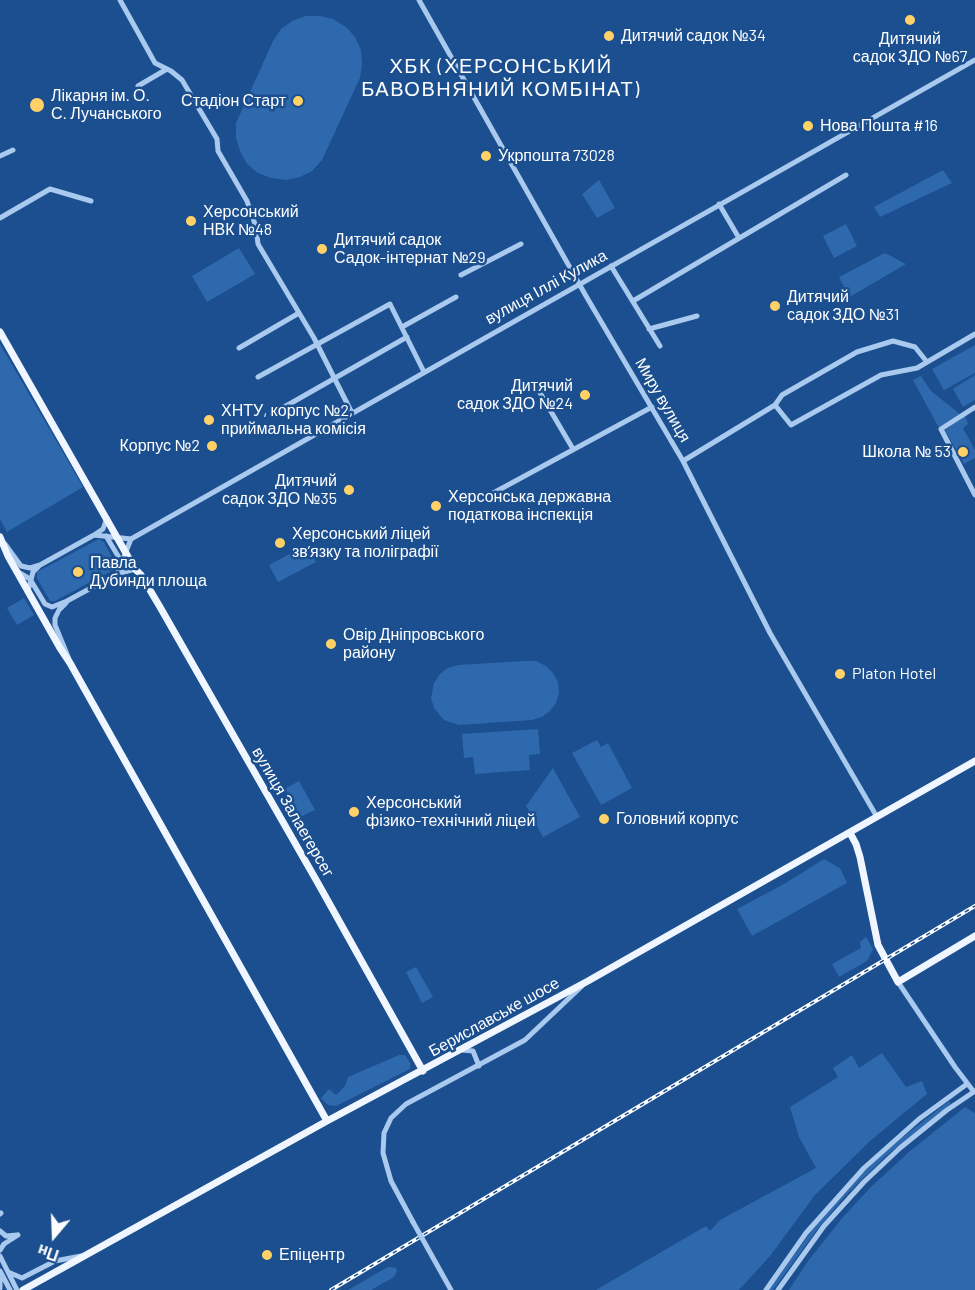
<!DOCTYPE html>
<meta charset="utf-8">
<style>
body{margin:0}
#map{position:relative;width:975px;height:1290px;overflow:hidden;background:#1b4f8f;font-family:Barlow,sans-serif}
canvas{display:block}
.north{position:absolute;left:24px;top:1206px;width:60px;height:60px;-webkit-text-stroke:4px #1b4f8f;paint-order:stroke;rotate:199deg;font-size:16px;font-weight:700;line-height:24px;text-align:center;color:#fff}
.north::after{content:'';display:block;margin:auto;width:21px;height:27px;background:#fff;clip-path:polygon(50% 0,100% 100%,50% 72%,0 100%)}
</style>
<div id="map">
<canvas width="975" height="1290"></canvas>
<div class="north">Пн</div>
</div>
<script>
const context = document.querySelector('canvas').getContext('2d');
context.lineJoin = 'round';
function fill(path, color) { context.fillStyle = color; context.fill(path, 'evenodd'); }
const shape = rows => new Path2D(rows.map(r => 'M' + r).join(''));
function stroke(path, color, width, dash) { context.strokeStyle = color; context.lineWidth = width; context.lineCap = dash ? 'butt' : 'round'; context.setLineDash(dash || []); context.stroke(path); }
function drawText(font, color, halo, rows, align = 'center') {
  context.font = font + ' Barlow,sans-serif'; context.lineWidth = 5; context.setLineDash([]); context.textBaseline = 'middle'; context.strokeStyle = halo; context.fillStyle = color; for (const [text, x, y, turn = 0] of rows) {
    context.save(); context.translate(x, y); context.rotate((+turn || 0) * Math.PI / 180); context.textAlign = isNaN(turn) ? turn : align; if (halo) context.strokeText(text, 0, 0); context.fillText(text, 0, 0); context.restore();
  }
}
fill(shape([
 [306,16,320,16,333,19,346,27,355,37,361,50,362,64,360,78,322,160,312,171,300,177,286,180,271,178,258,173,247,164,240,151,236,138,236,123,273,41,281,29,292,21],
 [943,170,952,183,880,217,874,207],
 [599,180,615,208,597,218,582,194],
 [846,224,857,246,834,258,823,236],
 [239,248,255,274,207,302,192,276],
 [885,253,906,264,836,305,848,294,839,277],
 [0,344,83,487,7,532,0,519],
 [975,345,975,373,944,390,932,369],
 [975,375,975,400,963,407,953,389],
 [921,376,931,391,960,414,939,428,913,380],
 [965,416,968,424,963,428,975,450,975,458,964,464,945,430],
 [99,539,104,542,115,563,115,569,55,601,50,601,37,578,37,572],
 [306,545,316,562,278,582,269,565],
 [24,598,34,615,17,625,7,608],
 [526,661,536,661,546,666,553,673,558,682,559,693,556,703,550,711,542,717,532,720,459,725,444,720,434,708,431,698,434,683,440,674,448,668,458,665],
 [538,729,540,754,529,755,530,770,475,774,473,757,464,758,462,734],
 [597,740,601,747,608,743,632,788,601,805,572,753],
 [553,768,580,817,543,837,526,806],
 [299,781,315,810,300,817,285,789],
 [824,859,840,868,847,883,752,936,737,909,784,884],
 [866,937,873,949,867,961,839,977,832,964,861,948,860,942],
 [416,967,433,997,422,1003,406,972],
 [882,1053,906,1087,922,1081,927,1094,870,1141,815,1195,770,1256,739,1290,596,1290,706,1226,710,1231,720,1220,816,1168,799,1137,790,1107,838,1077,833,1068,852,1055,859,1068],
 [399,1055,405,1055,410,1063,410,1069,336,1106,328,1105,321,1098,329,1089,336,1095,345,1086,348,1077],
 [949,1101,951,1104,887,1155,846,1195,816,1231,773,1290,769,1290,813,1229,862,1174,884,1152],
 [965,1107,975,1113,975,1290,789,1290,808,1261,843,1217,871,1187,910,1151],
 [388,1267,396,1268,397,1271,394,1277,371,1290,348,1290]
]), '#2e69ad');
stroke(shape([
 [120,0,155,63,171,71,182,80,217,139,218,151,247,201,256,227,258,244,314,338,352,413],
 [419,0,586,296,683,461,770,633,877,817],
 [138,86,167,69],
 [0,156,13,150],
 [719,204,739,238],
 [0,218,50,189,91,201],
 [611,266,660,346],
 [461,275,521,244],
 [633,301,846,175],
 [402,327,456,297],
 [649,329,697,316],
 [239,348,299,313],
 [258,377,390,304,424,372],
 [536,386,573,449],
 [775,405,782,395,857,352,893,341,915,347,927,362],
 [975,407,941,429,975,495],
 [279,410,407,337],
 [683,461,775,405,791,425,881,375,917,368,975,334],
 [484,498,652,407],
 [94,535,131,539],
 [106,536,121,561,133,568],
 [131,539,975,60],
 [5,544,21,566,30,568,40,565,94,535,103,529,107,518],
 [18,572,30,579,45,604,52,607,67,601,117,574,135,569],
 [117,574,131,539],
 [28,591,33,572,39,566],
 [66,603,59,610,55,618,55,625,69,659],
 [898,982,955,1067,974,1092],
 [462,1050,473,1051,479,1066],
 [0,1214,1,1213],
 [413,1222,391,1181,383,1153,384,1133,391,1118,406,1104,525,1040,582,986],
 [0,1231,6,1236,17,1235],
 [0,1250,4,1244,18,1235],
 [0,1256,17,1290],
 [0,1271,10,1290],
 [8,1272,22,1278,55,1261,81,1256],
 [0,1279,0,1288],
 [766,1290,806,1233,864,1168,919,1119,967,1084],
 [778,1290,824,1226,864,1182,900,1148,947,1110,975,1091]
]), '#a9c9ee', 5);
stroke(shape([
 [0,332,135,569,141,575,160,607,319,885,423,1071],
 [0,537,8,556,60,648,70,663,327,1121],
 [850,833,856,844,860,857,878,945,898,982,975,936],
 [23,1290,327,1121,588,981,975,761]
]), '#f0f6ff', 7);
const rail = shape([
 [331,1290,975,906]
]);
stroke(rail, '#fff', 4);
stroke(rail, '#1b4f8f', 1.5, [4.5]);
stroke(shape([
 [413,1222,451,1290]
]), '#a9c9ee', 5);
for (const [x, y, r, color] of [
 [910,20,6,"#ffd166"],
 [609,36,6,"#ffd166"],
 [298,101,6,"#ffd166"],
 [37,105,8,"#ffd166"],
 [808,126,6,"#ffd166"],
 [486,156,6,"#ffd166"],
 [191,221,6,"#ffd166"],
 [322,249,6,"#ffd166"],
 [775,306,6,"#ffd166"],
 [585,395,6,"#ffd166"],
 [209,420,6,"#ffd166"],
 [212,446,6,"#ffd166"],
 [963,452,6,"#ffd166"],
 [349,490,6,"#ffd166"],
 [436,506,6,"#ffd166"],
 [280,543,6,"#ffd166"],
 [78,572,6,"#ffd166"],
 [331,644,6,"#ffd166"],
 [840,674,6,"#ffd166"],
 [354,812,6,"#ffd166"],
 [604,819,6,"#ffd166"],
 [267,1255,6,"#ffd166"]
]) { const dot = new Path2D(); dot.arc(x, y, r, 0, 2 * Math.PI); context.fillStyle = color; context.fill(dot); stroke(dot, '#1b4f8f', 2); }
drawText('16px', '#fff', '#1b4f8f', [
 ["Дитячий садок №34",621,36],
 ["Дитячий",910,39,"center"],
 ["садок ЗДО №67",910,57,"center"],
 ["Лікарня ім. О.",51,96],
 ["С. Лучанського",51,114],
 ["Стадіон Старт",286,101,"right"],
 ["Нова Пошта #16",820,126],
 ["Укрпошта 73028",498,156],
 ["Херсонський",203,212],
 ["НВК №48",203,230],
 ["Дитячий садок",334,240],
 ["Садок-інтернат №29",334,258],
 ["Дитячий",787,297],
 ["садок ЗДО №31",787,315],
 ["Дитячий",573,386,"right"],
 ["садок ЗДО №24",573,404,"right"],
 ["ХНТУ, корпус №2,",221,411],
 ["приймальна комісія",221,429],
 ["Корпус №2",200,446,"right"],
 ["Школа № 53",951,452,"right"],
 ["Дитячий",337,481,"right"],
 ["садок ЗДО №35",337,499,"right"],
 ["Херсонська державна",448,497],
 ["податкова інспекція",448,515],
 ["Херсонський ліцей",292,534],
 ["зв’язку та поліграфії",292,552],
 ["Павла",90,563],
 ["Дубинди площа",90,581],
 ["Овір Дніпровського",343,635],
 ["району",343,653],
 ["Platon Hotel",852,674],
 ["Херсонський",366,803],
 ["фізико-технічний ліцей",366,821],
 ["Головний корпус",616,819],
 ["Епіцентр",279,1255]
], 'left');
drawText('16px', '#fff', '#1b4f8f', [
 ["вулиця Іллі Кулика",546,287,-29],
 ["Миру вулиця",663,400,60],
 ["вулиця Залаегерсег",293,812,60],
 ["Бериславське шосе",494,1017,-29]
]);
context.letterSpacing = '1.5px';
drawText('20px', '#fff', '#1b4f8f', [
 ["ХБК (ХЕРСОНСЬКИЙ",501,66],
 ["БАВОВНЯНИЙ КОМБІНАТ)",501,89]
]);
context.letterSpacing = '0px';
</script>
